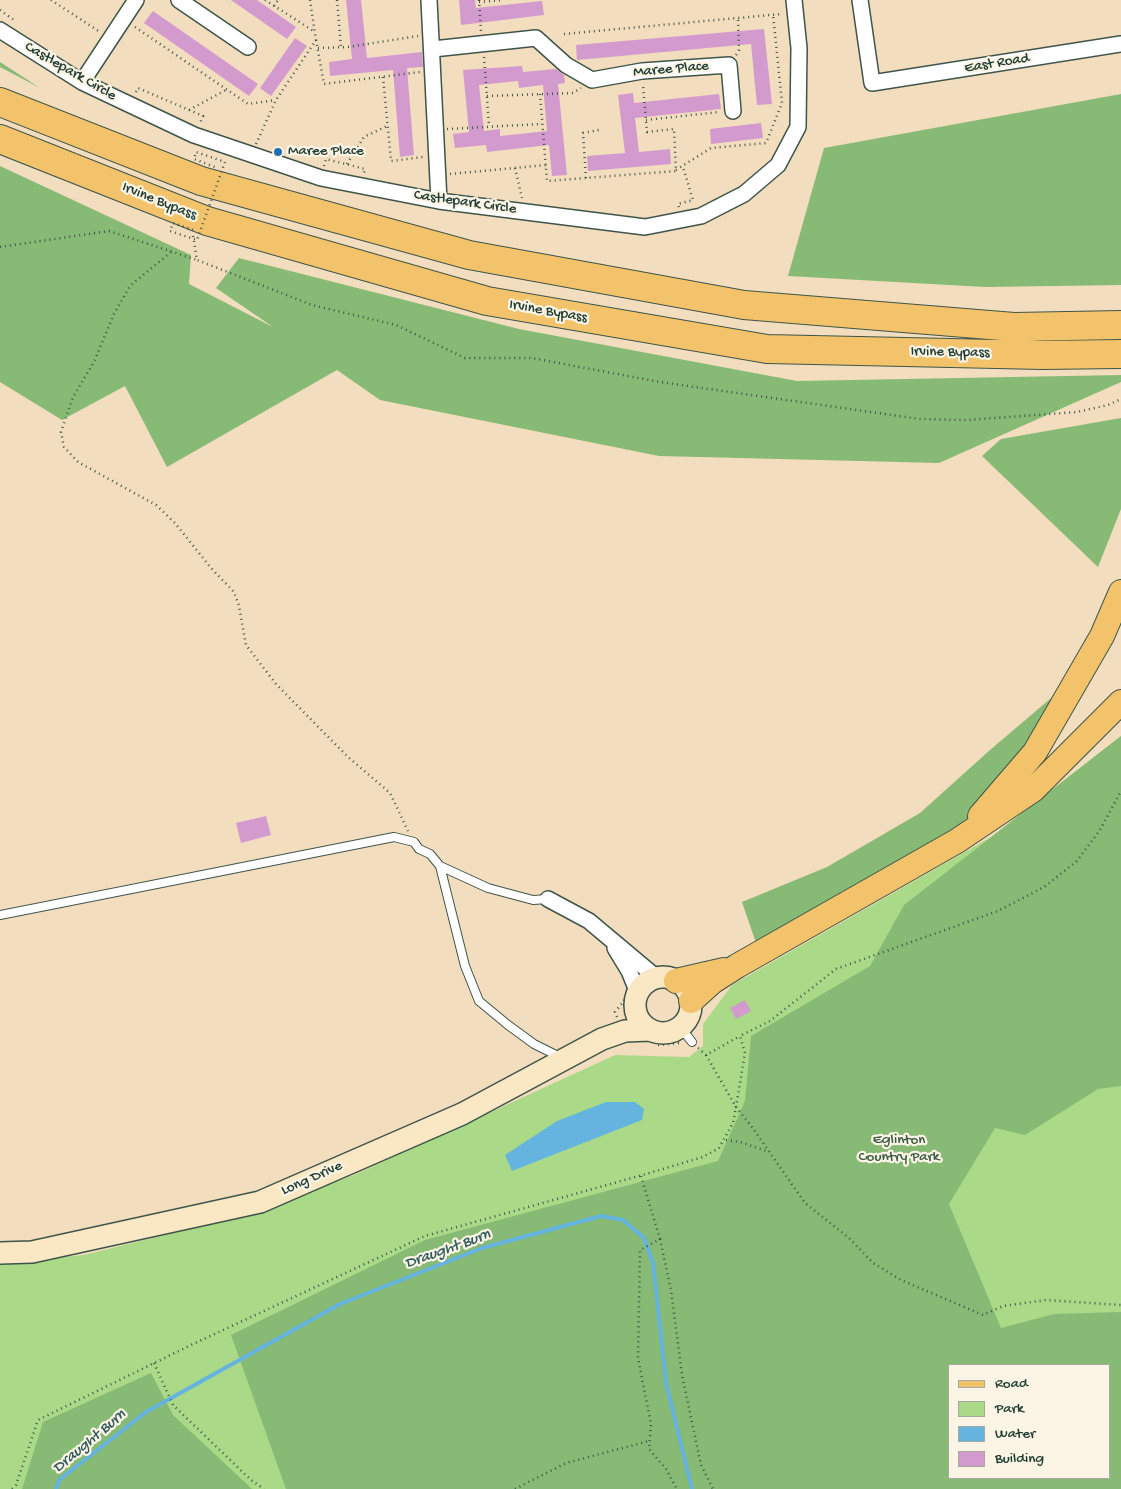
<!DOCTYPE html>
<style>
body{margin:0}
#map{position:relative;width:1121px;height:1489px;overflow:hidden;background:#f3ddbf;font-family:"Gochi Hand",sans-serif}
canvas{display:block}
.legend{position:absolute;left:948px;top:1364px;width:162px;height:115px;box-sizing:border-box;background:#fcf5e5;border:1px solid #a4ab9e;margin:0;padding:6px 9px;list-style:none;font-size:15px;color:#1f3d34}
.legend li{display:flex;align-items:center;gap:10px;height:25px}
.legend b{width:25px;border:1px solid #a4ab9e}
</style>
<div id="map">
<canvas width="1121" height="1489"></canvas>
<ul class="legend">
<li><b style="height:6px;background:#f2c36a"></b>Road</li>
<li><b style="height:14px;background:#aada88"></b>Park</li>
<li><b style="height:14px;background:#65b4df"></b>Water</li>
<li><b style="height:14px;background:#d39bcd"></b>Building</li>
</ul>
</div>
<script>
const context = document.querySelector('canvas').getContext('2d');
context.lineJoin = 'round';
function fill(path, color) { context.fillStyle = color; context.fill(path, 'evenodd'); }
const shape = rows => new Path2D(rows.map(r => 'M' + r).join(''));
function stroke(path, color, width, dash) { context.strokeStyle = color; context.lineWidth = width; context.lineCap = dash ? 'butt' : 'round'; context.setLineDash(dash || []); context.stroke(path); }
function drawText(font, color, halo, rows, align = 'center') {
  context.font = font + ' "Gochi Hand",sans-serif'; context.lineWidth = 4.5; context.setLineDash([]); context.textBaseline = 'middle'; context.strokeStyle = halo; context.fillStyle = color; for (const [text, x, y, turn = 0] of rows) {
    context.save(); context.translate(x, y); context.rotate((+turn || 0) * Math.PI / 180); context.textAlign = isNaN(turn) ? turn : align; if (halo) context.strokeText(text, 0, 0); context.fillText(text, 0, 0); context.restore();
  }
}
fill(shape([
 [1121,736,1121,1489,0,1489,0,1262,84,1255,241,1216,354,1175,615,1055,689,1057,703,1046,703,1024,732,985,991,837],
 [950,1365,1110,1365,1110,1478,950,1478]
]), '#aada88');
fill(shape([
 [0,62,40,88,0,67],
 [1121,94,1121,285,985,287,788,276,824,148],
 [0,166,191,255,189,284,273,327,216,288,239,258,519,329,797,381,1121,375,1121,382,939,463,659,456,380,400,337,370,167,467,125,386,62,420,0,382],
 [1121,418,1121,509,1098,567,982,456,1001,439],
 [1057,693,1062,706,985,810,929,857,756,943,742,902,827,867,920,813,990,750],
 [1121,736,1121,1086,1098,1089,1025,1135,995,1128,949,1204,1001,1328,1054,1314,1121,1312,1121,1489,286,1489,231,1335,425,1240,718,1161,745,1101,751,1036,870,966,904,905],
 [950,1365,1110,1365,1110,1478,950,1478],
 [151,1373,173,1415,252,1489,22,1489,43,1422]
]), '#87ba74');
fill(shape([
 [606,1102,635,1102,644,1109,642,1120,512,1171,505,1155,557,1121]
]), '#65b4df');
stroke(shape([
 [56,1489,59,1480,146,1412,340,1304,482,1248,601,1216,623,1220,644,1238,653,1263,666,1383,692,1489]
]), '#65b4df', 4);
fill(shape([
 [231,0,257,0,296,27,287,39],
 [346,0,361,0,367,58,422,52,423,67,407,68,414,155,400,157,393,70,330,76,329,62,352,59],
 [459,0,475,0,476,8,542,1,544,15,461,25],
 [153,11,258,84,249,96,144,23],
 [764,29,772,104,757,105,751,44,577,60,576,45],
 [295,38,307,46,271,96,260,88],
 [522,66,523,72,556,69,564,75,565,83,558,84,567,175,552,176,549,145,487,152,486,145,455,148,453,134,469,132,463,70],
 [518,81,519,88,543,85,547,131,500,136,500,129,484,131,479,85],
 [633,93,634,103,719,94,721,109,635,118,639,152,670,149,671,164,588,171,587,156,625,153,618,95],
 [761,123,763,138,711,144,710,129],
 [266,816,271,835,241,843,236,823],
 [745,1000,751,1011,736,1019,730,1008]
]), '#d39bcd');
const lane = shape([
 [440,866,465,966,479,1001,508,1025,534,1044,562,1058],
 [0,915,394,837,414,842,419,849,430,854,440,866,488,888,533,900,548,899],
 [680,1027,692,1042]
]);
const street = shape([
 [179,0,248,47],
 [429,0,439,201],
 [860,0,872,83,1121,44],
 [0,30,82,82,194,135,321,178,439,201,645,227,701,216,744,194,778,165,798,127,799,48,794,0],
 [433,49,536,38,566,65,592,80,642,71,729,65,733,111],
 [82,82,136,0],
 [548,899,589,921,657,978],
 [615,948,629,971,638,993]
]);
const secondary = shape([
 '635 1005a28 28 0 1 1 56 0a28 28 0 1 1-56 0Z',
 [0,1253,32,1252,260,1202,462,1114,602,1039,625,1031,650,1030]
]);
const primary = shape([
 [980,816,1035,752,1102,636,1121,592],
 [676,981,724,970],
 [691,1001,712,982,737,966,957,841,1033,790,1121,702]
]);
const highway = shape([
 [0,102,201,181,469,255,744,305,1014,327,1121,325],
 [0,139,207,221,487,301,767,349,1042,355,1121,354]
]);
stroke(lane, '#3f5549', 10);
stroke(street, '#3f5549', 18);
stroke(secondary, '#3f5549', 24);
stroke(primary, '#3f5549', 26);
stroke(highway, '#3f5549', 30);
stroke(shape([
 [51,0,100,32],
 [265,0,315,32],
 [337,0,341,47],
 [479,0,481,32],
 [479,2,503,0],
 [274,6,278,0],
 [0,10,14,20,13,22],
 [135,27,248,104,276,100],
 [564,34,781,14],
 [316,40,324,84,420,72],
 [318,48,348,47,418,36],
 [736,55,739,50,738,18],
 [484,57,489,126],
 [383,77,391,161,423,157],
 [136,92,138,88,203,116,200,123],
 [540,94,547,181,676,171,674,129,647,132,643,85],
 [487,96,573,93,581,88],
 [189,110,226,90],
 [646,120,719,112],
 [447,129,542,124],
 [256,144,276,100,316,40,310,0],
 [347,164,364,137,387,126],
 [324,166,326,159,365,169,364,173],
 [515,168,522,198],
 [676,170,711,148,766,143,782,103,773,14],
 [450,174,546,165],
 [586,178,583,133,599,130],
 [679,207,678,204,693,200,683,167],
 [193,236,197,260,312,305,396,325,465,358,532,358,660,382,920,419,967,420,1077,412,1108,405,1121,399],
 [0,247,109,231,197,260],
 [171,252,130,286,114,314,94,362,73,397,61,432,64,447,78,462,156,505,175,523,211,568,234,592,239,606,246,645,276,684,347,756,390,793,408,831],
 [617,1017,615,1012,624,1001,624,996],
 [658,1045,680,1043],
 [698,1048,706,1055,740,1036],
 [706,1055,736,1107,752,1127,805,1203,849,1238,873,1263,901,1280,983,1315,1003,1306,1046,1300,1121,1305],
 [726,1140,740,1142,766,1151],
 [641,1176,660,1239,640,1250,638,1358,651,1424,649,1449,666,1469,677,1489],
 [660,1239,671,1290,682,1375,701,1465,713,1489],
 [154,1363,173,1405,251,1480,264,1489],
 [12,1489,16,1485,38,1420,191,1345,425,1236,646,1174,703,1157,719,1148,733,1123,736,1107,745,1053,740,1036,770,1021,836,969,998,911,1044,887,1077,861,1100,830,1121,791],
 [515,1489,566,1463,649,1441]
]), '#3f5549', 2.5, [1, 4]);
stroke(lane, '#fff', 8);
stroke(street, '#fff', 15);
stroke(secondary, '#fae7c3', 21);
stroke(primary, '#f2c36a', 24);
stroke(highway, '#f2c36a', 28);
stroke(shape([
 [193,230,173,223,170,231,197,240,225,162,196,152,194,159,215,167]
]), '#3f5549', 2.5, [1, 4]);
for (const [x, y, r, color] of [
 [278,152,5,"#1f6fb2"]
]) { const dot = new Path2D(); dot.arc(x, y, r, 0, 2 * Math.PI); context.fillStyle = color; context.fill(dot); stroke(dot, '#fcf5e5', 2); }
drawText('15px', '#1f3d34', '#fcf5e5', [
 ["East Road",997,64,-9],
 ["Maree Place",671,70,-5],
 ["Castlepark Circle",70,72,30],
 ["Irvine Bypass",159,202,22],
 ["Castlepark Circle",465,203,8],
 ["Irvine Bypass",548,312,10],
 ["Irvine Bypass",950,353,1],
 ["Long Drive",312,1179,-24]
]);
drawText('15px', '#1f3d34', '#fcf5e5', [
 ["Maree Place",288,152]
], 'left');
drawText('15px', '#3b5c45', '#fcf5e5', [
 ["Eglinton",899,1141],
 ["Country Park",899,1158]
]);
drawText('italic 16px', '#305b5f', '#fcf5e5', [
 ["Draught Burn",448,1250,-20],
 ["Draught Burn",90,1442,-40]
]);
</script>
